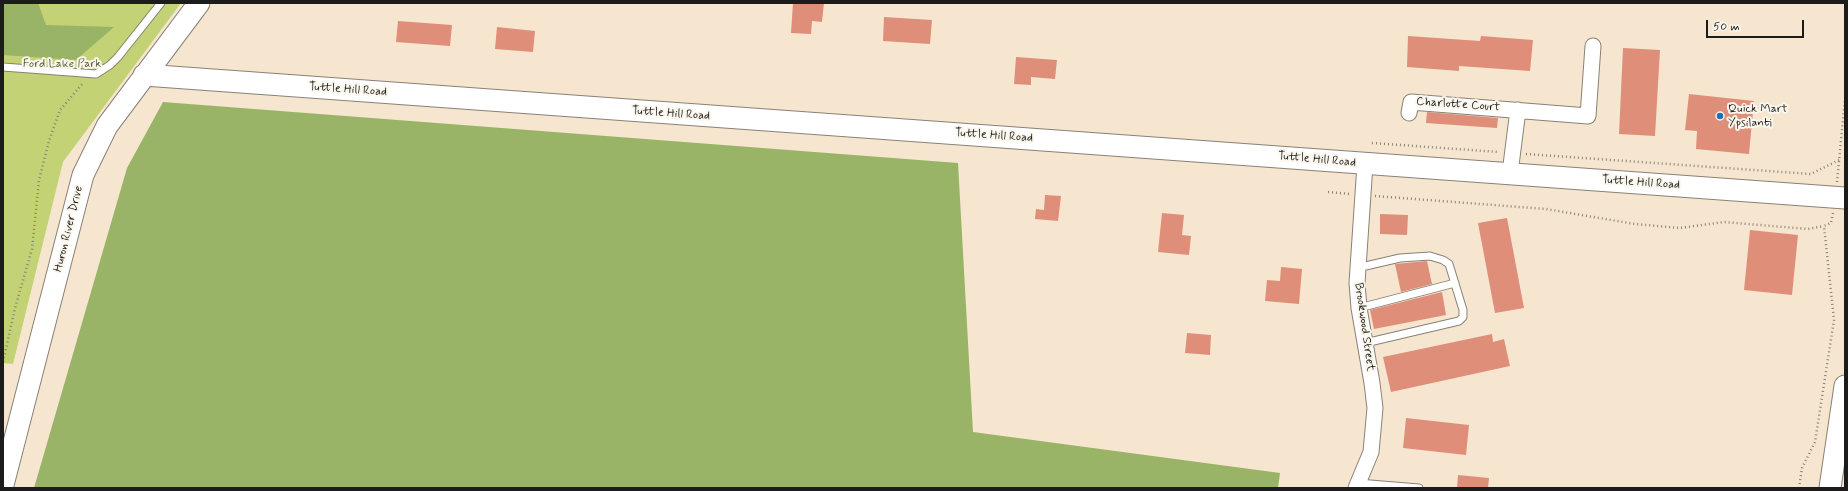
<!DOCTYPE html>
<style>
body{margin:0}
#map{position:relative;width:1848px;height:491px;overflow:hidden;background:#f6e6d0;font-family:Mynerve,sans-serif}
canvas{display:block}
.frame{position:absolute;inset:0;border:4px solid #1c1c1c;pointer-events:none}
.scale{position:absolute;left:1706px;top:20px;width:98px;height:18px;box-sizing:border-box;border:2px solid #1c1c1c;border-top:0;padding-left:5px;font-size:12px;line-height:14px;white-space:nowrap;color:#1c1c1c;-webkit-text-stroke:3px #fbf7ec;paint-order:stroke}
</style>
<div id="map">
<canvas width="1848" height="491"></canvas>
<div class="frame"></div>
<div class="scale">50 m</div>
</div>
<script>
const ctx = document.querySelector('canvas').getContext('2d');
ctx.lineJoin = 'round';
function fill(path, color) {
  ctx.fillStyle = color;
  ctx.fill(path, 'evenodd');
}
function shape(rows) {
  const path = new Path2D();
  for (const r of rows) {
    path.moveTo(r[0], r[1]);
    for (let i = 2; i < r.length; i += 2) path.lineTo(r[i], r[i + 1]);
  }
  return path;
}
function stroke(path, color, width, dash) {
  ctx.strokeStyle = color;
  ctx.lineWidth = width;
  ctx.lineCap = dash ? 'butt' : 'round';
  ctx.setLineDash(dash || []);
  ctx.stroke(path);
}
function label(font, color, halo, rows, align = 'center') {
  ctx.font = font + ' Mynerve,sans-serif';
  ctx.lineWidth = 4;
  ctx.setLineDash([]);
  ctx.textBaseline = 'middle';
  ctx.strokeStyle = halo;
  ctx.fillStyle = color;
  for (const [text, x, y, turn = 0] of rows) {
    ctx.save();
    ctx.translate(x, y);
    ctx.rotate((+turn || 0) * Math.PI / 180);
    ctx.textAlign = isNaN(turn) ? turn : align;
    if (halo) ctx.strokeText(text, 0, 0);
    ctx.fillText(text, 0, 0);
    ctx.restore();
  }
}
fill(shape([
 [3,3,181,3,63,162,13,364,3,363]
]), '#c2d274');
fill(shape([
 [3,3,38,3,46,25,114,27,76,60,3,55],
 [163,102,958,163,973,432,1280,473,1278,488,34,488,127,168]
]), '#99b466');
fill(shape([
 [793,3,824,3,822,22,812,21,811,34,791,33],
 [884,17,932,20,930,44,883,41],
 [398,21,452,25,450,46,396,42],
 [497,27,535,31,533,52,495,49],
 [1408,36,1480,41,1481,36,1533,40,1530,71,1459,66,1459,71,1407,67],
 [1623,48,1660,50,1655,136,1619,134],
 [1016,57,1057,60,1055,79,1031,77,1031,85,1014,84],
 [1689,94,1754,101,1749,154,1696,149,1697,131,1685,130],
 [1427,112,1498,118,1497,128,1426,123],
 [1045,195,1061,196,1058,221,1035,219,1036,209,1044,210],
 [1162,213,1184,215,1182,235,1191,236,1189,255,1158,252],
 [1380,214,1408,215,1407,235,1380,234],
 [1507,218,1524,308,1495,313,1478,223],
 [1750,230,1798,235,1792,295,1744,290],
 [1427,261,1432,284,1401,292,1395,264],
 [1281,267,1302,269,1299,304,1265,301,1267,280,1280,281],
 [1442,292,1446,315,1374,329,1370,310],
 [1187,333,1211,335,1210,355,1185,353],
 [1492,334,1493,342,1504,339,1510,366,1391,392,1383,357],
 [1406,418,1469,425,1466,455,1403,448],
 [1458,475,1489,478,1488,488,1457,488]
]), '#df8e79');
const lane = shape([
 [3,67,96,74,110,65,118,57,161,3],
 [1357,268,1400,258,1430,256,1443,260,1449,264,1463,310,1463,317,1459,321,1365,343],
 [1359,308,1455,283],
 [1358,483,1419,488]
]);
const street = shape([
 [1409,113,1411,102,1588,116,1593,46],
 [1510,173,1518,110],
 [1356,488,1371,452,1375,408,1372,383,1359,308,1357,283,1365,164]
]);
const secondary = shape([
 [144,75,1845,198],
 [3,485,83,175,107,126,199,3],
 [1830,488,1845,386]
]);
stroke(lane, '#898176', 9);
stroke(street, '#898176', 17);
stroke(secondary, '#898176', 23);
stroke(shape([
 [1372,143,1499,152],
 [1526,154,1811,174,1839,160],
 [1837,182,1845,99],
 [1328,192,1350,194],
 [1375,196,1546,209,1635,224,1680,228,1724,222,1808,229,1824,226],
 [3,362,15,308,32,249,39,180,49,141,60,110,83,83],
 [1799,488,1802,468,1815,442,1834,320,1824,226,1831,223,1833,213]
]), '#898176', 2.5, [1, 3]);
stroke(lane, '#fff', 7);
stroke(street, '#fff', 15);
stroke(secondary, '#fff', 21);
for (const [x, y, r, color] of [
 [1720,116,4,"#1f6fb2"]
]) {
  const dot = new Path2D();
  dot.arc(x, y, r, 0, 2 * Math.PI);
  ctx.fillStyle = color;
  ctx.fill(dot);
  stroke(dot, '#fbf7ec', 1.5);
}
label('12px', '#565c3b', '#fbf7ec', [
 ["Ford Lake Park",62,64]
]);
label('12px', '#1c1c1c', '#fbf7ec', [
 ["Tuttle Hill Road",348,90,4],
 ["Charlotte Court",1458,105,4],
 ["Tuttle Hill Road",671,114,4],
 ["Tuttle Hill Road",994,136,4],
 ["Tuttle Hill Road",1317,160,5],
 ["Tuttle Hill Road",1641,183,4],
 ["Huron River Drive",69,229,-76],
 ["Brookwood Street",1364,327,82]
]);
label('12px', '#1c1c1c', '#fbf7ec', [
 ["Quick Mart",1728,109],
 ["Ypsilanti",1728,123]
], 'left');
</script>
